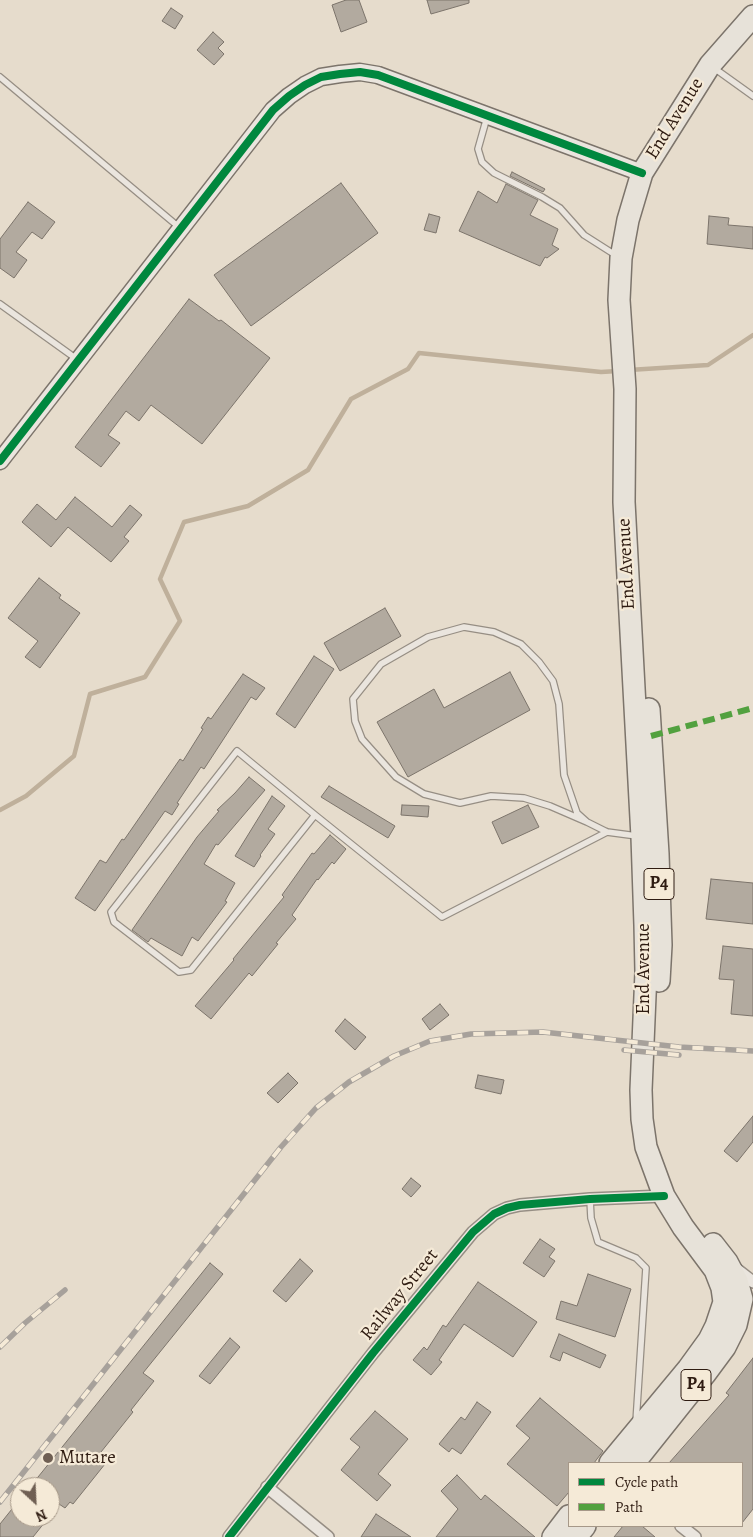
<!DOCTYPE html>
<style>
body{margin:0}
#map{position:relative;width:753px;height:1537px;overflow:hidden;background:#e6dccc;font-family:Alegreya,serif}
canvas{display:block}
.legend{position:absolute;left:568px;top:1462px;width:175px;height:65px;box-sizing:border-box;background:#f5ead7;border:1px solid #a69888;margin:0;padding:6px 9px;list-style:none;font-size:15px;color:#2f1c12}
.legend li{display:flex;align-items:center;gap:10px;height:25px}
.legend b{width:25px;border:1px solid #a69888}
.north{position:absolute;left:10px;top:1477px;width:50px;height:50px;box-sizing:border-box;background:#f5ead7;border:1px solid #a69888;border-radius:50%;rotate:155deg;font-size:14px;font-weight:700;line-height:20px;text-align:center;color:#2f1c12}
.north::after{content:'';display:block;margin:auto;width:18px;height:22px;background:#6f5f53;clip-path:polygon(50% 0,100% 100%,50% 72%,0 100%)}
</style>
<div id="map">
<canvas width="753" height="1537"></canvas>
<ul class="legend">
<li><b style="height:6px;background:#00873e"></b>Cycle path</li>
<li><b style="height:6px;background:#52a13f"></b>Path</li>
</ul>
<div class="north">N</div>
</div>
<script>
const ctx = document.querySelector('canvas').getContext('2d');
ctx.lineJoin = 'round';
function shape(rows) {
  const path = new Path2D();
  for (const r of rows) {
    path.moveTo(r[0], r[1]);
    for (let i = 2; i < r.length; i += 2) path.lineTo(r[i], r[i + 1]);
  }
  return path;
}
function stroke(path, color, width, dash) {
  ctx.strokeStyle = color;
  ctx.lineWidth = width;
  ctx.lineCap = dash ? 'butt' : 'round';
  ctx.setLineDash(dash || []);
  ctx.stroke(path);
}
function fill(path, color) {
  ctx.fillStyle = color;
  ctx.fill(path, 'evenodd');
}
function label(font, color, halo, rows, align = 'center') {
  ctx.font = font + ' Alegreya,serif';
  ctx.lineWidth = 4.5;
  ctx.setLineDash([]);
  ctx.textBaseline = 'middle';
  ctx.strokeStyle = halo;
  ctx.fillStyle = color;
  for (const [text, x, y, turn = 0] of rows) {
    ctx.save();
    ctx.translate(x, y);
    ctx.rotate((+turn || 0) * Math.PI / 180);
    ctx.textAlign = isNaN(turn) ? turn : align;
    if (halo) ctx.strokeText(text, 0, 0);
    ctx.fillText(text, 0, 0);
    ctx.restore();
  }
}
stroke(shape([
 [629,370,708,365,753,335],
 [0,810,26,796,74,756,90,694,145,677,180,621,160,579,184,522,248,506,308,470,351,399,408,369,419,353,601,372,618,371]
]), '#bfb09b', 4.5);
const building = shape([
 [346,0,359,0,367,22,341,32,332,5,346,0],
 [427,0,469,0,469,3,431,14,427,0],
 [171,8,183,16,175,29,162,21,171,8],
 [213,32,224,42,218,48,224,54,214,65,197,50,213,32],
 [512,172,545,189,543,192,510,176,512,172],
 [341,183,378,233,251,326,214,275,341,183],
 [506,184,538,200,530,215,558,229,552,245,559,249,547,258,545,257,540,266,459,231,478,191,497,203,506,184],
 [28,202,55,222,42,239,32,232,16,252,27,260,14,278,0,268,0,239,28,202],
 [429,214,440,217,436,233,424,230,429,214],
 [709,216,729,218,728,225,753,227,753,249,707,244,709,216],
 [189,299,219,321,221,320,270,358,202,444,151,405,139,421,126,411,108,435,120,443,101,467,75,447,189,299],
 [75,497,112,527,130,505,142,515,124,537,129,541,111,562,68,527,51,547,22,522,37,504,56,520,75,497],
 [39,578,61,595,59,598,80,613,40,668,25,657,38,641,8,618,39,578],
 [385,608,401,636,340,671,324,643,385,608],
 [314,656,334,669,295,728,276,714,314,656],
 [510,672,530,710,408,777,377,722,434,689,444,708,510,672],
 [243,674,265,688,256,700,251,697,204,769,201,767,177,803,179,804,172,815,165,811,95,911,75,898,100,860,106,863,122,839,124,840,180,759,183,761,203,729,201,728,208,717,211,719,243,674],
 [249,777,265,790,218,845,216,844,204,864,235,883,225,901,227,902,198,941,192,937,182,956,151,938,148,942,132,930,197,837,219,811,217,810,235,793,249,777],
 [329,786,395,826,388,838,321,797,329,786],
 [272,796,285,806,268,829,275,834,260,855,261,856,254,867,235,856,272,796],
 [402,805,429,806,428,817,401,815,402,805],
 [528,805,539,827,502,844,492,822,528,805],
 [330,835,346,849,334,864,332,862,318,880,317,879,292,915,296,919,276,943,278,944,252,976,249,973,211,1019,195,1006,234,960,233,959,284,897,282,895,312,853,314,854,330,835],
 [711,879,753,883,753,924,706,919,711,879],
 [723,946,753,949,753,1016,731,1014,734,980,719,979,723,946],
 [440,1004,449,1015,430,1030,422,1019,440,1004],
 [345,1019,366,1037,355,1050,335,1031,345,1019],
 [288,1073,298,1083,278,1103,267,1093,288,1073],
 [478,1075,504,1080,501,1094,475,1088,478,1075],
 [753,1116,753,1142,737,1162,724,1151,753,1116],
 [411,1178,421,1186,411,1197,402,1189,411,1178],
 [540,1239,555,1249,549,1257,555,1261,544,1277,523,1263,540,1239],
 [300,1259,313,1271,286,1302,273,1291,300,1259],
 [210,1263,223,1274,143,1373,154,1381,131,1410,133,1412,101,1452,109,1459,73,1504,70,1502,65,1508,59,1504,50,1515,50,1487,30,1487,210,1263],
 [588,1274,631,1289,615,1337,556,1319,561,1301,577,1306,588,1274],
 [478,1282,537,1322,513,1357,464,1324,439,1360,442,1362,431,1375,413,1360,424,1347,427,1350,443,1325,446,1327,478,1282],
 [559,1334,606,1355,600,1368,563,1352,560,1361,550,1357,559,1334],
 [230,1338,240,1347,210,1384,199,1376,230,1338],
 [753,1358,753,1509,742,1523,742,1463,669,1463,729,1395,726,1393,753,1358],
 [540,1398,603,1451,594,1463,569,1463,569,1492,557,1506,507,1464,530,1438,516,1426,540,1398],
 [477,1402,491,1412,461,1454,452,1448,449,1452,439,1444,461,1417,465,1420,477,1402],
 [375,1411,408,1439,378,1474,391,1485,377,1501,341,1470,360,1447,350,1439,375,1411],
 [457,1475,481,1500,485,1495,535,1537,436,1537,458,1509,441,1491,457,1475],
 [20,1499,20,1517,49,1517,33,1537,0,1537,0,1524,20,1499],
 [376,1514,411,1537,361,1537,376,1514],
 [623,1526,642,1526,655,1537,614,1537,623,1526]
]);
fill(building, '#b2aa9f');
stroke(building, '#7c746b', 1);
const lane = shape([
 [714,68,753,96],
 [0,77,180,228],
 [487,117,478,149,482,162,494,173,542,197,560,208,584,235,617,256],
 [0,304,78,360],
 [315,815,191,970,179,972,114,922,111,912,237,751,315,815,442,917,607,832],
 [587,822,550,806,524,798,491,796,460,803,424,794,396,777,362,739,355,721,353,699,381,664,428,637,464,627,494,632,521,644,539,662,553,681,559,704,564,775,577,813,587,822,607,832,637,836],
 [590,1199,591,1218,598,1242,636,1258,646,1268,636,1422]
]);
const street = shape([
 [735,1268,753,1282],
 [267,1487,328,1537],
 [681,1526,695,1537],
 [229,1537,373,1353,473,1232,494,1214,507,1208,520,1205,590,1199,664,1196]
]);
const secondary = shape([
 [0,461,273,110,289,96,305,85,321,77,340,74,360,72,378,75,642,173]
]);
const highway = shape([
 [649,709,658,854,661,945,659,981],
 [610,1463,688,1369,709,1340,716,1326,724,1302,722,1288,715,1270,683,1227,664,1196,646,1147,642,1119,641,1090,646,972,645,925,642,837,624,502,625,389,619,300,621,258,628,220,642,173,710,65,753,16],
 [634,1463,705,1374,725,1347,736,1325,742,1299,737,1281,727,1262,713,1244],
 [553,1537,569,1516],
 [576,1537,585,1526]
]);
stroke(lane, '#968e84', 8);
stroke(street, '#968e84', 14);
stroke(secondary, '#7c746b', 19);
stroke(highway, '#7c746b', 24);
stroke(lane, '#eae5de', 5.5);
stroke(street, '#eae5de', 11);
stroke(secondary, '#eae5de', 16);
stroke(highway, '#e7e2d9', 21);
const rail = shape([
 [624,1050,679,1055],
 [0,1347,25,1323,65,1290],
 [0,1502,281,1147,316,1108,349,1082,394,1056,430,1041,471,1034,543,1032,679,1047,753,1051]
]);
stroke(rail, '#a7a19b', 5.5);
stroke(rail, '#f5ead7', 4, [11]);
stroke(shape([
 [651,736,753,708]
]), '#52a13f', 6, [12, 6]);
stroke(shape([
 [0,461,273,110,289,96,305,85,321,77,340,74,360,72,378,75,642,173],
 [229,1537,373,1353,473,1232,494,1214,507,1208,520,1205,590,1199,664,1196]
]), '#00873e', 8);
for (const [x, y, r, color] of [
 [48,1458,6,"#6f5f53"]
]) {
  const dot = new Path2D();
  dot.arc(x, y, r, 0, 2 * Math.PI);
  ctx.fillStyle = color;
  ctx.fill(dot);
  stroke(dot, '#f5ead7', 2);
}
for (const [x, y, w] of [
 [659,884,30],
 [696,1385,30]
]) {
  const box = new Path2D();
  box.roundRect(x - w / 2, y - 15.5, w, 31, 4);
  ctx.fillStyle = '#f5ead7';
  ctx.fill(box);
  stroke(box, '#2f1c12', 1);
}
label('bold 18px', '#2f1c12', null, [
 ["P4",659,884],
 ["P4",696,1385]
]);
label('19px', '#2f1c12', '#f5ead7', [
 ["End Avenue",675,119,-58],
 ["End Avenue",627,564,-93],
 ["End Avenue",644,969,-90],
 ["Railway Street",400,1295,-51]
]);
label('19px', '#2f1c12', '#f5ead7', [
 ["Mutare",59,1458]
], 'left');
</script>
